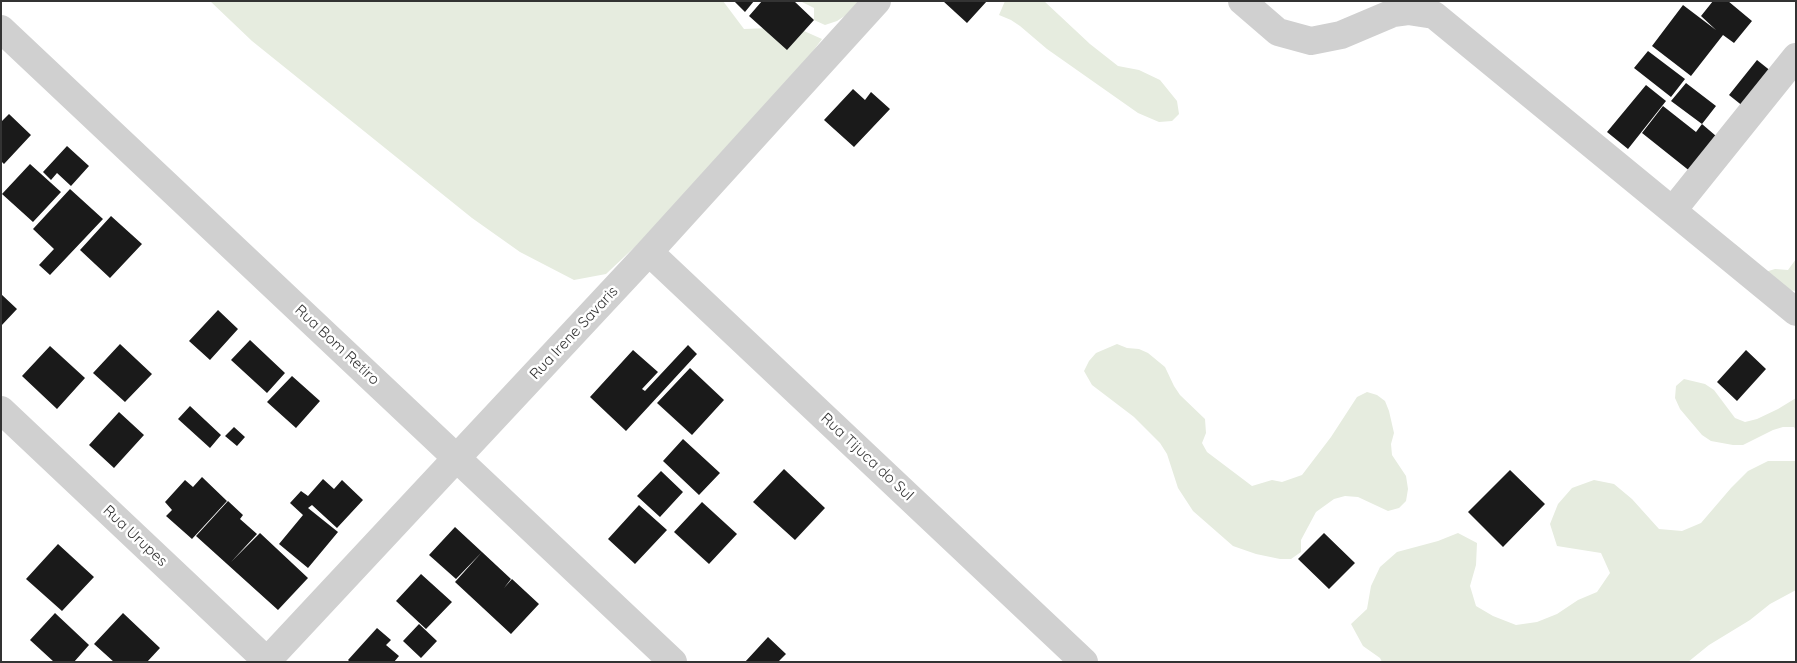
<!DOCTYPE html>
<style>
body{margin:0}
#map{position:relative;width:1797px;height:663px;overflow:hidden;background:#fff;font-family:Quicksand,sans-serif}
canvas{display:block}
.frame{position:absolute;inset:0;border:2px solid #333;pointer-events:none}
</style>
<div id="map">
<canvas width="1797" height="663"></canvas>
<div class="frame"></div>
</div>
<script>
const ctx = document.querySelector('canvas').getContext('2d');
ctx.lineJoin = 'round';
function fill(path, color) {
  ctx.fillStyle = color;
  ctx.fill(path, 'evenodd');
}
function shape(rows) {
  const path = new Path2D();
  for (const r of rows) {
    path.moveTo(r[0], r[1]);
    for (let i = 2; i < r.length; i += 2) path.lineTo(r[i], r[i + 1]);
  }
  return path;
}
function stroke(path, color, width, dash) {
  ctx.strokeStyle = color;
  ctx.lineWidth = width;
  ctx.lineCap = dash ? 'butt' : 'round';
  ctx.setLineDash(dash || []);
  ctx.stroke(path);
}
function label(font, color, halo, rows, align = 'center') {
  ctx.font = font + ' Quicksand,sans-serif';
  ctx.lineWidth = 5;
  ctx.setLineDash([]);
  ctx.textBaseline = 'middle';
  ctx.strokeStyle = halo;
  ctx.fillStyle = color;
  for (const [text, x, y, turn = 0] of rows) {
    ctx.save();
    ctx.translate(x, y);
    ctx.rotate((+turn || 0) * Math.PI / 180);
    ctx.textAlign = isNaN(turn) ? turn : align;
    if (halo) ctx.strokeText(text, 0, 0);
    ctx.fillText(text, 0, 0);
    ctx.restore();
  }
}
fill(shape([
 [210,1,723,1,744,29,795,27,822,39,796,74,691,194,606,274,574,280,520,252,472,218,252,41],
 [800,1,868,1,837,21,825,25,814,20,814,8],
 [1005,1,1044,1,1090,44,1118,66,1139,70,1160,80,1177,101,1179,114,1172,121,1159,122,1138,113,1047,49,1020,26,1011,20,999,15],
 [1717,236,1729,240,1740,248,1751,264,1762,273,1775,269,1788,270,1796,259,1796,291,1788,290,1796,297,1796,313,1718,248,1713,242],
 [1117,344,1127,348,1139,349,1148,353,1165,367,1174,386,1180,395,1205,419,1206,433,1202,443,1207,452,1252,486,1272,480,1282,482,1302,475,1331,437,1357,397,1367,392,1377,395,1385,401,1389,411,1394,433,1391,444,1392,455,1406,476,1408,489,1406,501,1399,508,1388,511,1358,497,1345,496,1334,499,1316,512,1301,540,1301,552,1291,559,1280,559,1256,554,1233,546,1193,511,1178,488,1167,454,1160,443,1134,417,1092,385,1084,371,1089,361,1096,353],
 [1684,379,1705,384,1714,390,1735,418,1745,422,1757,419,1778,409,1796,398,1796,431,1794,427,1783,427,1773,430,1743,445,1733,445,1711,441,1702,435,1680,409,1675,398,1676,386],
 [1768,461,1796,461,1796,590,1770,604,1750,620,1709,645,1688,662,1382,662,1380,658,1363,646,1351,624,1367,609,1371,586,1380,567,1397,552,1438,541,1458,533,1477,543,1476,565,1470,586,1476,606,1493,616,1516,625,1537,622,1557,614,1578,600,1597,592,1610,573,1601,553,1557,546,1550,524,1558,504,1572,488,1594,480,1614,484,1632,499,1659,529,1682,531,1701,523,1731,488,1748,471]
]), '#e6ecdf');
fill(shape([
 [734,1,754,1,745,12],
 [762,1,794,1,814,20,787,50,749,16],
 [943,1,987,1,967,23],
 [1713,1,1728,1,1752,21,1734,43,1723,35,1691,76,1652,46,1683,5,1716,30,1701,16],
 [1648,51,1685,79,1671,97,1634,68],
 [1757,60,1777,76,1749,111,1729,95],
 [1686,83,1716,106,1702,124,1671,101],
 [1646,85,1666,101,1628,149,1607,132],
 [853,89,865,100,871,92,890,109,854,147,824,120],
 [1663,106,1696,132,1702,124,1723,142,1696,176,1642,133],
 [9,114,31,135,4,164,1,161,1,122],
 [67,146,89,166,71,186,57,173,51,180,43,172],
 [30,164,61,192,33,222,2,194],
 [70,189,103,219,50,275,39,265,54,249,33,229],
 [111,216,142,244,110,278,80,250],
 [1,294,17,309,1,326],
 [218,310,238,329,210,360,189,341],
 [250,340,285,373,267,393,231,360],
 [120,344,152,374,125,402,93,373],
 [688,345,697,354,626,431,590,397,633,350,658,372,642,389,645,391],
 [50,346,85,378,57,409,22,376],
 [1746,350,1766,369,1737,401,1717,382],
 [690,368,724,400,692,435,657,403],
 [292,376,320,401,296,428,267,402],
 [190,406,221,435,210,448,178,419],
 [119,412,144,435,114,468,89,445],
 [234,427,245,437,237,446,225,436],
 [683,439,720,473,699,495,663,461],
 [784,469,825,508,795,540,753,502],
 [1510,470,1545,504,1503,547,1468,512],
 [661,471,683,492,660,517,637,496],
 [202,477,227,501,192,539,166,516,172,510,165,502,185,480,193,487],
 [323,479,334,489,342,480,363,500,337,528,312,505,308,508,338,532,308,568,279,544,303,515,290,503,301,491,308,496],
 [228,501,243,515,240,519,257,534,231,562,260,533,308,578,278,610,196,536],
 [702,502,737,534,709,564,674,532],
 [639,505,667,530,635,564,608,539],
 [455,527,482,552,456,579,429,555],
 [1324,533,1355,563,1329,589,1298,559],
 [58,544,94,577,62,611,26,579],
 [482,552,511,579,504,588,512,579,539,604,511,634,455,582],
 [421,574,452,602,426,629,396,601],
 [55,613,89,645,74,662,54,662,30,640],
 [123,613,160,648,147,662,114,662,94,644],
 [419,624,437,641,421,658,403,641],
 [377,628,391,640,386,645,399,656,394,662,350,662,348,660],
 [768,637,786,654,778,662,745,662]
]), '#1a1a1a');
stroke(shape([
 [1242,1,1278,32,1311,41,1341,35,1393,13,1408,11,1434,15,1796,312],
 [1,29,673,662],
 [1673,210,1796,57],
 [649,252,1084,662],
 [1,410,268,662],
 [266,662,649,252,877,1]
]), '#d0d0d0', 28);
label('15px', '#333', '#fff', [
 ["Rua Irene Savaris",574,333,-47],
 ["Rua Bom Retiro",337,345,43],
 ["Rua Tijuca do Sul",867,457,43],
 ["Rua Urupes",135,536,43]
]);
</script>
